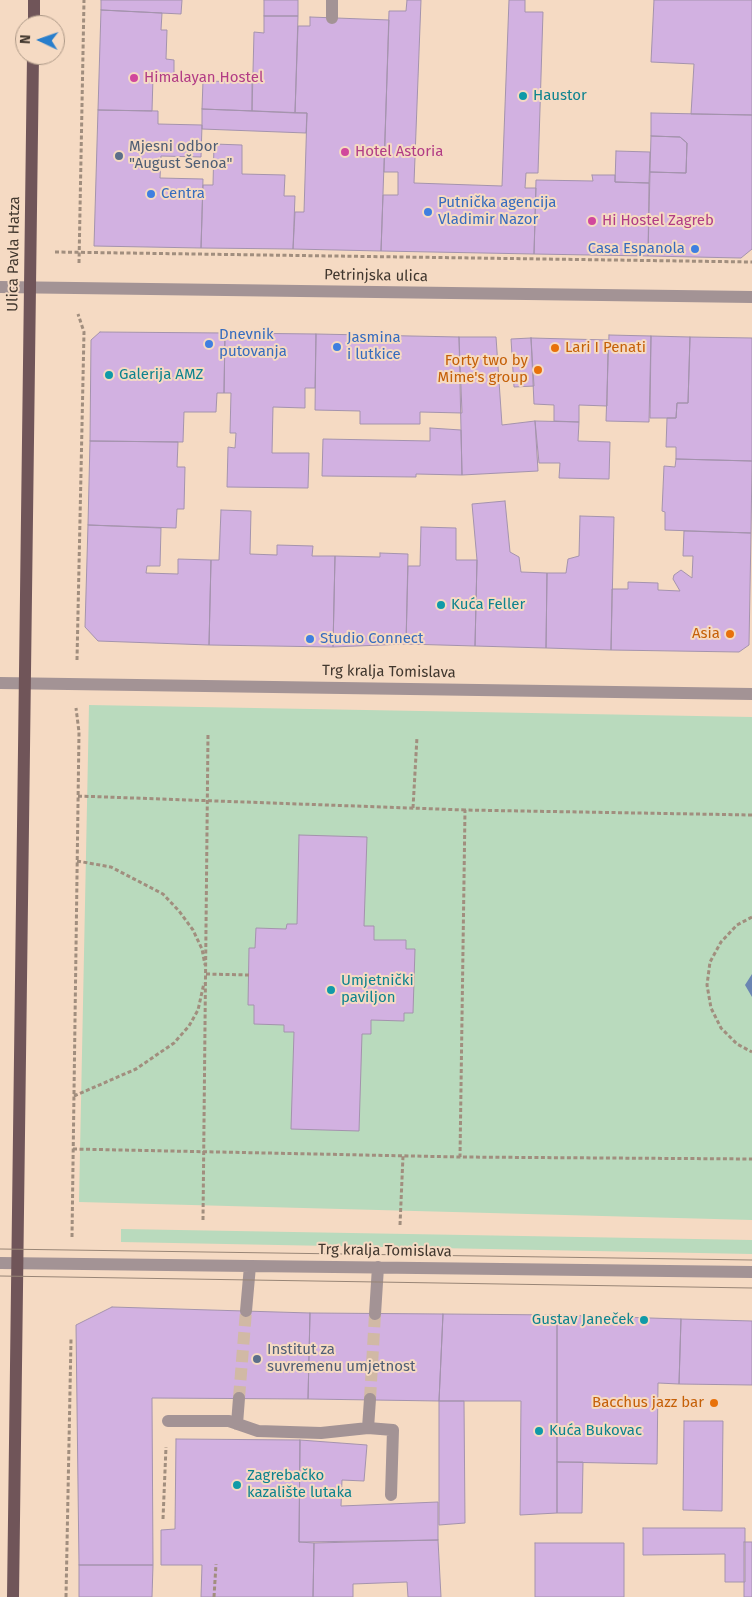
<!DOCTYPE html>
<meta charset="utf-8">
<style>
body{margin:0}
#map{position:relative;width:752px;height:1597px;overflow:hidden;background:#f5dac3;font-family:"Fira Sans",sans-serif}
canvas{display:block}
.north{position:absolute;left:15px;top:15px;width:50px;height:50px;box-sizing:border-box;background:#f5dac3;border:1px solid #ad9987;border-radius:50%;rotate:273deg;font-size:14px;font-weight:700;line-height:20px;text-align:center;color:#41372e}
.north::after{content:'';display:block;margin:auto;width:18px;height:22px;background:#287ecc;clip-path:polygon(50% 0,100% 100%,50% 72%,0 100%)}
</style>
<div id="map">
<canvas width="752" height="1597"></canvas>
<div class="north">N</div>
</div>
<script>
const ctx = document.querySelector('canvas').getContext('2d');
ctx.lineJoin = 'round';
function fill(path, color) {
  ctx.fillStyle = color;
  ctx.fill(path, 'evenodd');
}
function shape(rows) {
  const path = new Path2D();
  for (const r of rows) {
    path.moveTo(r[0], r[1]);
    for (let i = 2; i < r.length; i += 2) path.lineTo(r[i], r[i + 1]);
  }
  return path;
}
function stroke(path, color, width, dash) {
  ctx.strokeStyle = color;
  ctx.lineWidth = width;
  ctx.lineCap = dash ? 'butt' : 'round';
  ctx.setLineDash(dash || []);
  ctx.stroke(path);
}
function label(font, color, halo, rows, align = 'center') {
  ctx.font = font + ' "Fira Sans",sans-serif';
  ctx.lineWidth = 4;
  ctx.setLineDash([]);
  ctx.textBaseline = 'middle';
  ctx.strokeStyle = halo;
  ctx.fillStyle = color;
  for (const [text, x, y, turn = 0] of rows) {
    ctx.save();
    ctx.translate(x, y);
    ctx.rotate((+turn || 0) * Math.PI / 180);
    ctx.textAlign = isNaN(turn) ? turn : align;
    if (halo) ctx.strokeText(text, 0, 0);
    ctx.fillText(text, 0, 0);
    ctx.restore();
  }
}
fill(shape([
 [89,705,752,717,752,1220,79,1202],
 [121,1229,752,1240,752,1254,121,1242]
]), '#b9dabd');
fill(shape([
 [752,974,752,997,745,985]
]), '#6a85b2');
const building = shape([
 [101,0,182,0,181,14,101,10,101,0],
 [264,0,298,0,298,16,264,16,264,0],
 [407,0,421,0,414,183,502,186,509,0,525,0,525,12,543,12,538,173,526,173,525,188,536,188,534,254,381,251,383,195,398,195,398,172,384,172,389,11,406,11,407,0],
 [654,0,752,0,752,115,691,114,694,64,651,62,654,0],
 [101,10,162,13,161,30,167,30,166,59,174,60,174,78,153,77,152,111,98,110,101,10],
 [264,16,298,16,295,113,252,111,254,32,264,33,264,16],
 [310,17,389,20,381,251,293,249,295,212,304,212,307,113,295,113,298,26,310,26,310,17],
 [203,81,252,82,252,111,202,109,203,81],
 [202,109,307,113,306,133,202,129,202,109],
 [98,110,158,111,158,124,202,125,201,157,161,156,160,178,203,179,201,248,94,246,98,110],
 [651,113,752,115,752,249,741,258,648,256,650,172,686,173,687,143,680,137,651,136,651,113],
 [651,136,680,137,687,143,686,173,650,172,651,136],
 [214,144,242,145,242,174,285,175,284,196,295,196,293,249,201,248,203,185,213,185,214,144],
 [616,151,650,152,649,183,615,182,616,151],
 [592,175,615,175,615,182,649,183,648,256,534,254,536,180,593,181,592,175],
 [100,332,225,333,224,393,217,393,216,412,184,412,183,442,90,441,91,340,100,332],
 [225,333,316,334,315,388,305,388,305,408,273,407,272,453,309,453,308,488,227,487,228,447,235,448,236,433,230,433,231,393,224,393,225,333],
 [316,334,459,337,462,413,420,412,420,424,360,424,360,411,315,410,316,334],
 [609,335,651,336,649,422,606,421,609,335],
 [651,336,690,337,688,403,677,403,676,418,650,418,651,336],
 [459,337,496,337,502,425,535,421,538,471,462,475,459,337],
 [690,337,752,338,752,461,676,459,676,447,666,447,667,418,676,418,677,403,688,403,690,337],
 [531,338,608,340,607,406,579,405,579,422,554,421,554,405,534,404,531,338],
 [531,338,534,386,514,387,511,339,531,338],
 [535,421,579,422,578,441,610,442,609,479,559,478,560,463,539,463,535,421],
 [430,428,461,430,462,475,416,474,416,477,322,476,323,439,430,441,430,428],
 [90,441,178,442,177,467,185,467,184,509,177,509,176,528,88,525,90,441],
 [676,459,752,461,751,533,665,530,665,512,662,511,664,466,675,467,676,459],
 [505,501,510,552,519,557,521,572,547,573,546,648,475,646,477,560,472,504,505,501],
 [221,510,251,511,250,554,277,555,277,545,313,546,312,556,335,556,333,647,209,645,211,560,219,560,221,510],
 [580,516,614,517,611,650,546,648,547,573,566,573,568,559,579,556,580,516],
 [88,525,161,528,160,566,147,566,146,573,178,574,178,559,211,560,209,645,98,641,85,627,88,525],
 [421,527,456,528,456,560,477,560,475,646,406,644,408,566,420,566,421,527],
 [684,531,751,533,749,645,739,652,611,650,612,589,628,589,628,582,658,583,658,590,680,591,673,579,674,575,681,570,692,578,693,556,683,556,684,531],
 [380,553,408,554,406,644,333,647,335,556,380,557,380,553],
 [299,835,367,837,364,926,374,926,374,940,406,940,406,949,415,949,413,1013,404,1013,404,1021,371,1020,371,1034,362,1034,359,1131,291,1129,294,1032,284,1032,284,1025,254,1024,254,1005,248,1005,249,948,255,948,256,928,286,929,287,924,297,924,299,835],
 [112,1307,310,1313,308,1399,152,1398,153,1565,79,1565,76,1325,112,1307],
 [310,1313,443,1314,439,1401,308,1399,310,1313],
 [443,1314,557,1315,557,1513,520,1515,521,1401,439,1401,443,1314],
 [557,1315,681,1319,679,1384,658,1383,657,1464,557,1462,557,1315],
 [681,1319,752,1321,752,1385,679,1384,681,1319],
 [439,1401,464,1401,465,1523,439,1525,439,1401],
 [684,1421,723,1421,722,1511,683,1510,684,1421],
 [176,1439,300,1440,299,1542,314,1543,313,1597,201,1597,202,1565,161,1565,161,1530,175,1529,176,1439],
 [300,1440,367,1445,364,1481,342,1480,341,1506,438,1502,438,1540,299,1542,300,1440],
 [557,1462,583,1462,582,1513,557,1513,557,1462],
 [643,1528,745,1528,745,1582,725,1582,725,1554,643,1555,643,1528],
 [438,1540,441,1597,408,1597,407,1582,353,1584,353,1597,313,1597,314,1543,438,1540],
 [744,1542,752,1542,752,1597,744,1597,744,1542],
 [535,1543,624,1543,624,1597,535,1597,535,1543],
 [79,1565,153,1565,152,1597,79,1597,79,1565]
]);
fill(building, '#d2b1e1');
stroke(building, '#a493ad', 1);
stroke(shape([
 [239,1398,246,1311],
 [370,1399,375,1314]
]), '#d1b9a5', 12, [12, 6]);
stroke(shape([
 [55,252,752,262],
 [79,263,84,0],
 [77,660,84,332,78,314],
 [78,796,465,810],
 [413,808,417,737],
 [752,815,465,810,460,1157,752,1159],
 [77,861,111,867,163,894,179,911,193,930,202,949,205,965],
 [752,917,737,925,721,942,710,962,707,985,711,1008,721,1028,737,1044,752,1052],
 [206,974,249,975],
 [74,1096,136,1069,174,1043,189,1026,198,1010,204,983],
 [73,1149,460,1157],
 [203,1220,208,734],
 [400,1225,403,1156],
 [72,1237,79,732,76,708],
 [163,1519,166,1447],
 [66,1597,71,1339],
 [214,1597,216,1564]
]), '#a18e7e', 3, [4, 2.5]);
stroke(shape([
 [332,18,332,0],
 [0,287,752,297],
 [0,683,752,694],
 [0,1263,752,1272],
 [246,1311,250,1266],
 [375,1314,378,1267],
 [370,1399,368,1428,393,1430,391,1495],
 [168,1421,229,1421,258,1431,321,1433,368,1428],
 [237,1424,239,1398]
]), '#a39395', 12);
stroke(shape([
 [34,25,34,0],
 [13,1597,33,55]
]), '#705559', 12);
stroke(shape([
 [0,1249,752,1260],
 [0,1276,752,1288]
]), '#988576', 1);
for (const [x, y, r, color] of [
 [134,78,5,"#d1479c"],
 [523,96,5,"#0f9aa8"],
 [345,152,5,"#d1479c"],
 [119,156,5,"#5c6f8a"],
 [151,194,5,"#3f7fe0"],
 [428,212,5,"#3f7fe0"],
 [592,221,5,"#d1479c"],
 [695,249,5,"#3f7fe0"],
 [209,344,5,"#3f7fe0"],
 [337,347,5,"#3f7fe0"],
 [555,348,5,"#e8710a"],
 [538,370,5,"#e8710a"],
 [109,375,5,"#0f9aa8"],
 [441,605,5,"#0f9aa8"],
 [730,634,5,"#e8710a"],
 [310,639,5,"#3f7fe0"],
 [331,990,5,"#0f9aa8"],
 [644,1320,5,"#0f9aa8"],
 [257,1359,5,"#5c6f8a"],
 [714,1403,5,"#e8710a"],
 [539,1431,5,"#0f9aa8"],
 [237,1485,5,"#0f9aa8"]
]) {
  const dot = new Path2D();
  dot.arc(x, y, r, 0, 2 * Math.PI);
  ctx.fillStyle = color;
  ctx.fill(dot);
  stroke(dot, '#f5dac3', 2);
}
label('15px', '#b23c85', '#f5dac3', [
 ["Himalayan Hostel",144,78],
 ["Hotel Astoria",355,152],
 ["Hi Hostel Zagreb",602,221]
], 'left');
label('15px', '#0d838f', '#f5dac3', [
 ["Haustor",533,96],
 ["Galerija AMZ",119,375],
 ["Kuća Feller",451,605],
 ["Umjetnički",341,981],
 ["paviljon",341,998],
 ["Gustav Janeček",634,1320,"right"],
 ["Kuća Bukovac",549,1431],
 ["Zagrebačko",247,1476],
 ["kazalište lutaka",247,1493]
], 'left');
label('15px', '#4e5e75', '#f5dac3', [
 ["Mjesni odbor",129,147],
 ["\"August Šenoa\"",129,164],
 ["Institut za",267,1350],
 ["suvremenu umjetnost",267,1367]
], 'left');
label('15px', '#366cbe', '#f5dac3', [
 ["Centra",161,194],
 ["Putnička agencija",438,203],
 ["Vladimir Nazor",438,220],
 ["Casa Espanola",685,249,"right"],
 ["Dnevnik",219,335],
 ["putovanja",219,352],
 ["Jasmina",347,338],
 ["i lutkice",347,355],
 ["Studio Connect",320,639]
], 'left');
label('15px', '#41372e', '#f5dac3', [
 ["Ulica Pavla Hatza",14,254,-89],
 ["Petrinjska ulica",376,276,1],
 ["Trg kralja Tomislava",389,672,1],
 ["Trg kralja Tomislava",385,1251,1]
]);
label('15px', '#c56008', '#f5dac3', [
 ["Lari I Penati",565,348,"left"],
 ["Forty two by",528,361],
 ["Mime's group",528,378],
 ["Asia",720,634],
 ["Bacchus jazz bar",704,1403]
], 'right');
</script>
